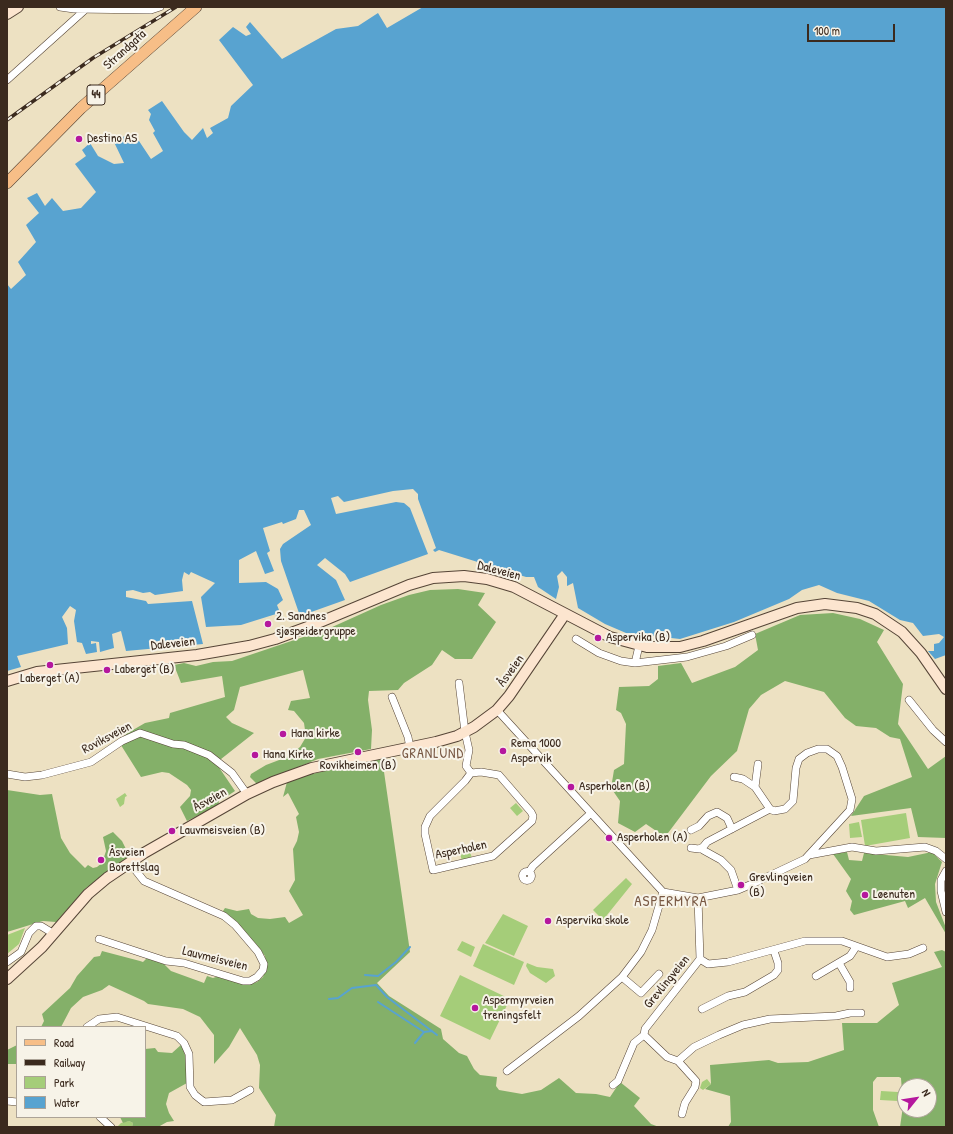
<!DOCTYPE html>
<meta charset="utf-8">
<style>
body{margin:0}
#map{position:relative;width:953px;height:1134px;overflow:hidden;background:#ede1c2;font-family:"Patrick Hand",sans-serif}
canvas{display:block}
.frame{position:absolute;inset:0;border:8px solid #3b2a1e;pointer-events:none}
.legend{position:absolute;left:16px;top:1026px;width:130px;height:92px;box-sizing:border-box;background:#f7f3e8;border:1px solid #aca397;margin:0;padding:5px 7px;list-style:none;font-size:12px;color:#3b2a1e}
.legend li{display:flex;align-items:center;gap:8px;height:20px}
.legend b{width:20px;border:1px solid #aca397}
.north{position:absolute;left:897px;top:1078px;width:40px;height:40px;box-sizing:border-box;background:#f7f3e8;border:1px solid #aca397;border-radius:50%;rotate:60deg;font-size:11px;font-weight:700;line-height:16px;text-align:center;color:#3b2a1e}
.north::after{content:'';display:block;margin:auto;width:14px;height:18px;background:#b5179e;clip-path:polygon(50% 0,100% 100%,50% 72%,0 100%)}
.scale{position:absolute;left:807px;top:24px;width:88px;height:18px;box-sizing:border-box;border:2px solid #3b2a1e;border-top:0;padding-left:5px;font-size:12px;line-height:14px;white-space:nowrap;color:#3b2a1e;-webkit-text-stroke:3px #f7f3e8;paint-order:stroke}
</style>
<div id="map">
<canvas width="953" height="1134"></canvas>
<div class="frame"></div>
<ul class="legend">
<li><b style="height:5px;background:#f7be87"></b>Road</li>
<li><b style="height:5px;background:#3b2a1e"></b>Railway</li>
<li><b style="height:11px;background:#a5cd79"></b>Park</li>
<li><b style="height:11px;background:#58a3d0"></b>Water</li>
</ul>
<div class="north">N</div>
<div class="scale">100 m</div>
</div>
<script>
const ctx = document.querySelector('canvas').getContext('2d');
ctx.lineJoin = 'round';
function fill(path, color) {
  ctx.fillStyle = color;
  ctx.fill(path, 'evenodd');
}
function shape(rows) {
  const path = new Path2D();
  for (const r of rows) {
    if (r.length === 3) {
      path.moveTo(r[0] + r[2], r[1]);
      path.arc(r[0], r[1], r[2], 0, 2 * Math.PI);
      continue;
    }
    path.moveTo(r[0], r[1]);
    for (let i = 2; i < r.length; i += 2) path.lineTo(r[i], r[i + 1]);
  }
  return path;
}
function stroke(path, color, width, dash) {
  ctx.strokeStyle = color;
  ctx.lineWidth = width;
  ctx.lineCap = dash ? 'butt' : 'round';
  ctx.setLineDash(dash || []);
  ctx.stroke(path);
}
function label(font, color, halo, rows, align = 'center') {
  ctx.font = font + ' "Patrick Hand",sans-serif';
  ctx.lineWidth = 4;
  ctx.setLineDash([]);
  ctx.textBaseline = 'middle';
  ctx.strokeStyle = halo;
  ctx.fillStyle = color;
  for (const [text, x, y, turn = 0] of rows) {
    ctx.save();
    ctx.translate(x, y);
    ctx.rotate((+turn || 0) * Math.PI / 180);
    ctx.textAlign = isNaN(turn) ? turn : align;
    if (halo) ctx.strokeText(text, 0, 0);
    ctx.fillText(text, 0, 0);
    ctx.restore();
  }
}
fill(shape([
 [125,793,127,796,125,797,124,804,120,807,116,799],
 [516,803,523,811,517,816,510,808],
 [906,813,910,838,865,846,861,820],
 [859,822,862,837,850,838,849,824],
 [459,850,464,852,470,852,472,858,462,861],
 [626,878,632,884,603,920,593,910],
 [503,914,528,926,514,956,485,943],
 [25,928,19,944,7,954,7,935],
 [462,941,475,947,471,957,457,950],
 [483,944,524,962,514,985,473,966],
 [527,963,537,967,553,969,555,976,546,983,530,973,526,966],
 [460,975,510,999,490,1040,440,1016],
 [707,1079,711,1084,703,1090,700,1088,702,1082],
 [881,1091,898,1092,898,1101,880,1100],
 [129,1121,133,1123,132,1127,117,1127,121,1123]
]), '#a5cd79');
fill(shape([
 [458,589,485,593,478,605,496,622,472,659,455,659,442,650,432,665,404,683,398,690,369,691,368,700,372,730,371,749,318,759,257,784,250,777,251,774,266,765,287,757,300,747,306,737,304,723,294,711,288,710,291,701,310,698,303,670,240,687,234,710,226,717,232,723,254,733,216,763,235,791,223,799,221,796,218,797,219,805,187,821,180,807,190,796,191,790,187,785,169,773,162,772,141,777,119,742,126,734,145,723,169,718,170,713,225,697,222,676,181,683,174,665,184,663,196,666,213,662,232,661,330,628,381,605,409,595,430,590],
 [833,613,860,619,884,630,877,642,903,684,898,724,928,769,946,756,946,838,918,837,911,808,851,816,864,796,912,777,900,739,890,737,876,728,856,726,845,718,824,692,785,681,761,695,749,709,737,751,711,776,665,837,646,824,635,832,618,823,620,801,611,788,614,770,624,764,626,724,621,713,616,710,619,687,649,686,658,679,658,666,681,663,692,683,735,667,758,650,755,634,800,615],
 [382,758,410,952,377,983,389,996,441,1029,443,1039,459,1053,467,1056,474,1069,480,1075,497,1077,496,1086,499,1090,522,1094,541,1090,559,1078,576,1093,596,1094,610,1097,620,1082,640,1098,634,1106,651,1124,659,1127,274,1127,276,1115,259,1088,260,1065,257,1055,240,1028,229,1047,214,1064,214,1035,200,1017,183,1009,148,1004,144,1001,109,985,102,990,83,997,71,1008,61,1027,41,1027,44,1021,42,1014,70,988,77,976,94,957,100,956,102,951,140,961,143,962,147,958,164,964,171,971,204,983,207,976,213,978,219,976,249,985,257,982,263,977,266,968,265,956,255,943,223,911,225,908,237,911,249,909,251,914,258,918,270,919,285,917,289,923,303,915,289,891,295,880,293,849,297,841,299,832,296,817,299,814,288,793,283,797,287,782,303,776],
 [7,790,40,795,52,794,61,838,70,853,85,868,88,865,93,868,97,867,102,863,106,851,103,837,113,832,122,841,128,853,135,850,136,852,86,888,56,922,43,921,7,932],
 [847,852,849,860,862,861,864,853,908,857,932,852,942,862,935,884,936,902,946,928,946,934,925,898,908,908,905,901,854,915,850,910,852,901,846,891,851,879,833,854],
 [942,950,946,952,946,1127,900,1127,903,1106,901,1078,899,1077,877,1077,873,1082,873,1110,879,1127,728,1127,731,1122,730,1096,705,1089,711,1084,710,1065,769,1060,778,1063,808,1062,844,1050,842,1023,877,1023,899,1005,892,983,942,967,934,952],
 [905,1086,929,1086,929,1110,905,1110],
 [182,1044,186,1059,187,1083,169,1093,166,1104,169,1113,174,1121,167,1122,158,1127,132,1127,133,1123,129,1121,123,1123,120,1117,145,1117,145,1049,155,1048,158,1052,172,1053],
 [17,1045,17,1064,7,1064,7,1050]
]), '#84b069');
fill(shape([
 [423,7,946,7,946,655,935,659,928,651,934,651,934,644,939,643,944,637,939,634,923,636,913,623,900,620,869,601,837,593,819,585,802,590,789,599,734,622,680,639,626,633,605,624,578,608,573,583,567,586,567,577,562,571,557,576,559,587,556,599,538,587,534,577,526,577,439,550,435,552,433,550,436,548,418,499,418,494,413,489,393,491,344,502,338,496,331,498,336,514,396,502,404,503,410,508,428,554,350,582,345,574,325,558,317,565,336,580,345,600,300,616,281,561,280,549,283,544,311,525,304,510,299,510,296,519,283,524,282,522,263,528,270,551,267,553,274,571,265,574,256,551,239,560,239,583,266,582,278,589,283,600,277,605,283,620,279,622,276,614,241,625,206,627,201,597,215,583,191,572,189,575,184,572,182,580,183,591,155,595,150,592,143,593,133,590,126,591,126,597,146,601,148,604,192,601,203,644,126,651,121,631,112,634,114,648,100,652,99,642,91,641,91,644,96,643,97,652,86,654,82,643,77,642,74,621,76,610,70,606,62,617,67,628,68,644,17,656,21,667,7,671,7,284,11,289,26,275,18,262,36,242,26,225,39,213,27,198,37,193,45,206,52,198,63,211,81,208,96,192,75,164,86,156,82,150,90,143,98,156,114,164,124,163,113,140,129,135,131,140,139,141,151,159,163,151,153,133,155,131,149,120,151,114,148,110,162,101,184,132,192,140,203,128,207,138,213,133,210,128,228,118,231,106,253,85,219,40,233,27,246,36,251,34,246,27,250,22,282,59,336,29,358,26,378,13,387,28]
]), '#58a3d0');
stroke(shape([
 [365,975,378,976,396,962,410,947],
 [329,999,338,998,352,988,376,985,387,997,437,1035],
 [378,1002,424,1032],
 [415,1043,424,1032,432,1031]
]), '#58a3d0', 2);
const street = shape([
 [60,7,74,9,151,10,160,7],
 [7,80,86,9],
 [576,639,599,653,621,661,635,663,687,657,726,646,752,635],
 [635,663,639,646],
 [459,683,465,732,469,750,466,766,471,773],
 [392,697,408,737,410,748],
 [909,700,933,730,946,742],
 [497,710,663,892,698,898,738,890,752,884,805,859,850,810,852,799,842,767,837,756,827,749,818,749,807,753,799,759,796,768,793,801,785,809,774,811,770,809,755,787,743,779,734,777],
 [481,772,499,775,531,812,533,816,532,821,493,856,433,870,425,834,425,827,430,816,465,781,471,773,481,772],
 [7,774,25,777,42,775,91,762,122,741,140,733,173,744,184,745,209,755,232,773,247,794],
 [755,787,758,764],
 [691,830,699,826,708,816,717,812,727,818,732,829],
 [691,848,699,849,703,847],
 [809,855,852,847,876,851,925,847,936,851,946,859],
 [946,871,941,880,941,891,946,912],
 [527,876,4.5],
 [529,872,533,866,590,814],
 [738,890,731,870,721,860,703,850,703,847,707,842,770,809],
 [698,898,700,959,645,1029,644,1035,667,1057,678,1061,694,1047,719,1035,743,1025,770,1019,836,1016,850,1013,861,1013],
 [99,939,166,961,184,963,243,981,250,981,257,977,263,970,264,964,258,952,235,925,224,916,144,881,129,862],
 [700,959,708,964,728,962,805,941,842,941,887,957,909,954,923,948],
 [7,962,21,952,29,933,36,926,41,926,54,934],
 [839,963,850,982,850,988],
 [816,976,850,956,856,947],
 [622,977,641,993,659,974],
 [702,1009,728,996,745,992,774,975,778,970,778,963,774,951],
 [87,1027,99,1019,117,1017,177,1036,184,1043,189,1054,190,1087,195,1095,204,1102,232,1100,250,1090],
 [678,1061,696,1081,695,1087,685,1103,682,1114],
 [507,1071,579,1016,622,977,641,952,652,930,663,892],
 [613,1085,618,1081,634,1043,644,1035],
 [7,1101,17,1102],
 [100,1117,111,1127]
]);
const secondary = shape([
 [7,14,18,7],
 [7,681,37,672,197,655,249,646,275,639,313,625,409,585,433,578,464,576,487,579,514,587,610,637,647,647,680,647,703,641,797,608,825,604,857,608,875,614,902,632,921,653,946,689],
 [7,979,42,947,88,894,107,878,144,853,247,794,273,782,312,768,436,742,457,736,474,727,497,710,509,696,565,614]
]);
const primary = shape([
 [7,183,81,108,196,7]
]);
stroke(street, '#564537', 8);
stroke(secondary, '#564537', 12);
stroke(primary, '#564537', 12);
stroke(street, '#fff', 7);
stroke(secondary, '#fce5cf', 10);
stroke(primary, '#f7be87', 11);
const rail = shape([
 [7,120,93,58,176,7]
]);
stroke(rail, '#3b2a1e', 3.5);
stroke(rail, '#f7f3e8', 2, [6]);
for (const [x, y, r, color] of [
 [79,139,4,"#b5179e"],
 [268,624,4,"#b5179e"],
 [598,638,4,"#b5179e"],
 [50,665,4,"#b5179e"],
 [107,670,4,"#b5179e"],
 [283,734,4,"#b5179e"],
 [503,751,4,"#b5179e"],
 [358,752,4,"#b5179e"],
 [255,755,4,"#b5179e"],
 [571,787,4,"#b5179e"],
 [172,831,4,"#b5179e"],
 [609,838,4,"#b5179e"],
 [101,860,4,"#b5179e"],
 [741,885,4,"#b5179e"],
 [865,895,4,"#b5179e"],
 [548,921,4,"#b5179e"],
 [475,1008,4,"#b5179e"]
]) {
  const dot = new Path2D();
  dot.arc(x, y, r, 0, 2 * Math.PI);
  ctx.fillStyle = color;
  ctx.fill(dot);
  stroke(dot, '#f7f3e8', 1.5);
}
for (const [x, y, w] of [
 [96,95,18]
]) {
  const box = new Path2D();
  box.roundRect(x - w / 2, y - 10, w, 20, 3);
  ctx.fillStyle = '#f7f3e8';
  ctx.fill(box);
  stroke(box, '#3b2a1e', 1);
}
label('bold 12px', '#3b2a1e', null, [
 ["44",96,95]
]);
label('13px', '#3b2a1e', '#f7f3e8', [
 ["Strandgata",125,50,-42],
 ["Daleveien",499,571,15],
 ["Daleveien",173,644,-6],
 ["Åsveien",511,671,-54],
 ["Roviksveien",107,738,-28],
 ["Åsveien",210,800,-29],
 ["Asperholen",461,850,-12],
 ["Lauvmeisveien",215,959,14],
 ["Grevlingveien",667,982,-51]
]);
label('13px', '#3b2a1e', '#f7f3e8', [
 ["Destino AS",87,139],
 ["2. Sandnes",276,617],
 ["sjøspeidergruppe",276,632],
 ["Aspervika (B)",606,638],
 ["Laberget (B)",115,670],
 ["Laberget (A)",50,679,"center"],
 ["Hana kirke",291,734],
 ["Rema 1000",511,744],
 ["Aspervik",511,759],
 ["Hana Kirke",263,755],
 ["Rovikheimen (B)",358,766,"center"],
 ["Asperholen (B)",579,787],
 ["Lauvmeisveien (B)",180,831],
 ["Asperholen (A)",617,838],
 ["Åsveien",109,853],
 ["Borettslag",109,868],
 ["Grevlingveien",749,878],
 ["(B)",749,893],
 ["Løenuten",873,895],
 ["Aspervika skole",556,921],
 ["Aspermyrveien",483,1001],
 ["treningsfelt",483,1016]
], 'left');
ctx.letterSpacing = '1px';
label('14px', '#795944', '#f7f3e8', [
 ["GRANLUND",433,754]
]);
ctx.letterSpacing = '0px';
ctx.letterSpacing = '1px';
label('15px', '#795944', '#f7f3e8', [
 ["ASPERMYRA",671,902]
]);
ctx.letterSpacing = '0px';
</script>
